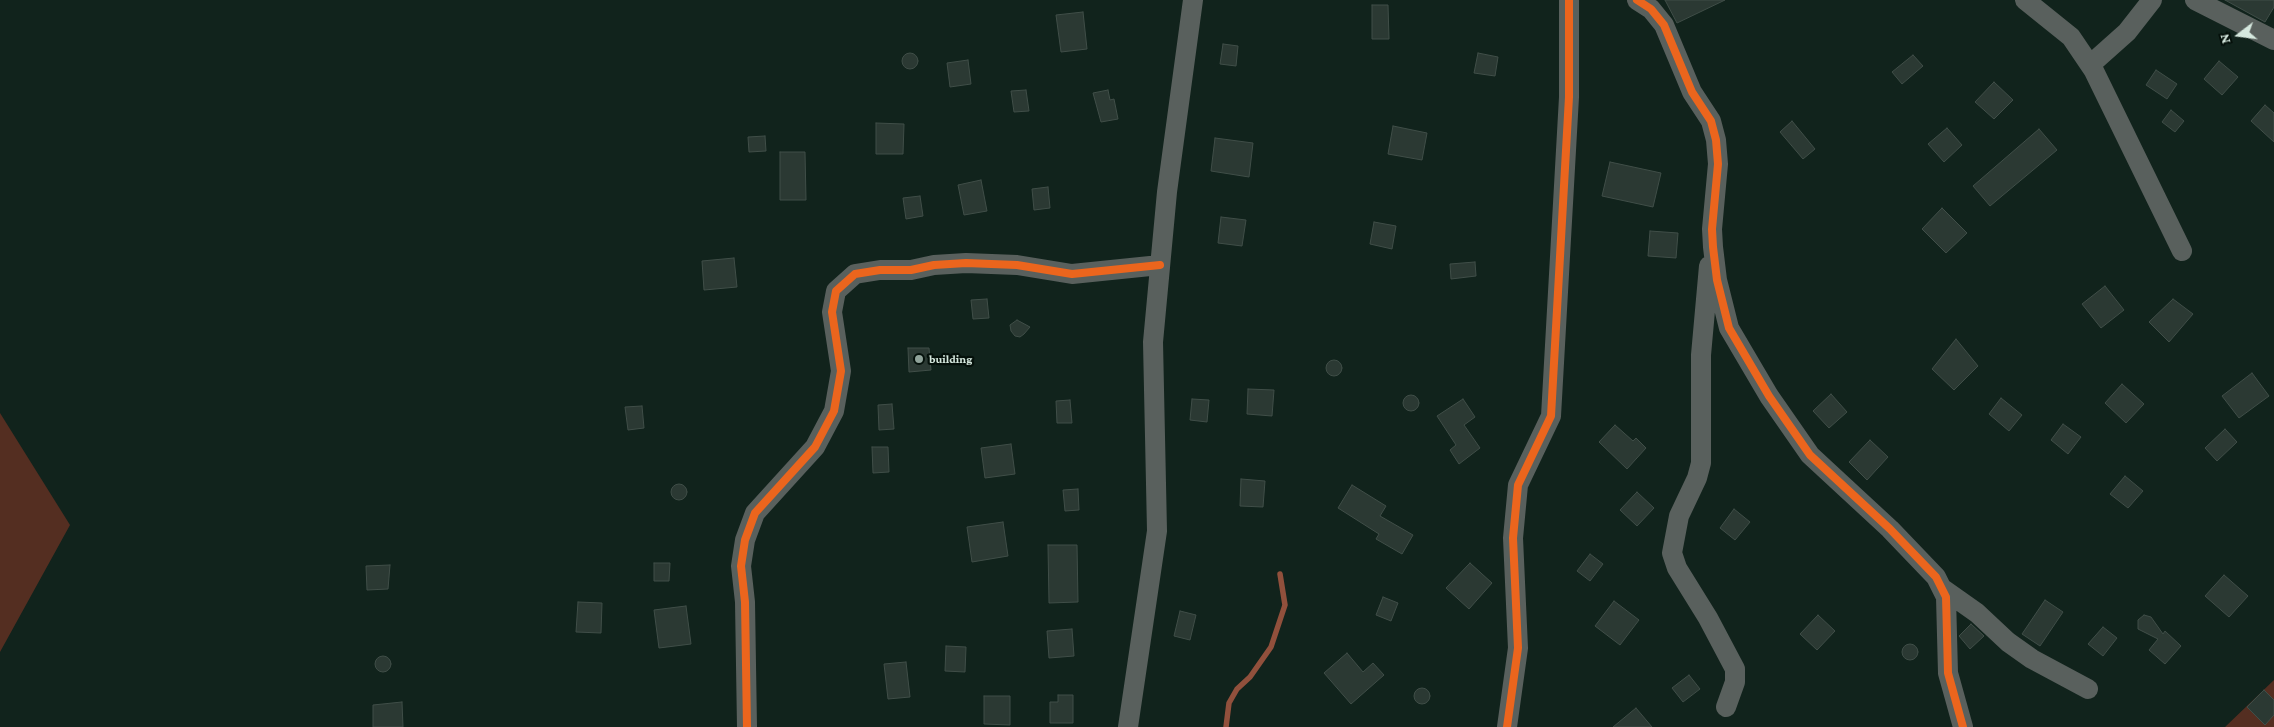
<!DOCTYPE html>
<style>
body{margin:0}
#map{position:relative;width:2274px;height:727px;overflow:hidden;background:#11231c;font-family:"Crimson Pro",serif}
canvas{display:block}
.north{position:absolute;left:2214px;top:10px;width:50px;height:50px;-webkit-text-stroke:4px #04100a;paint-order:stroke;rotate:255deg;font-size:14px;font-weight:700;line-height:20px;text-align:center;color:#d5e8de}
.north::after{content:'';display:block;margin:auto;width:18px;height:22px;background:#d5e8de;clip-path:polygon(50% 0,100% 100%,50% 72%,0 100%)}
</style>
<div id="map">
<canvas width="2274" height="727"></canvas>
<div class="north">N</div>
</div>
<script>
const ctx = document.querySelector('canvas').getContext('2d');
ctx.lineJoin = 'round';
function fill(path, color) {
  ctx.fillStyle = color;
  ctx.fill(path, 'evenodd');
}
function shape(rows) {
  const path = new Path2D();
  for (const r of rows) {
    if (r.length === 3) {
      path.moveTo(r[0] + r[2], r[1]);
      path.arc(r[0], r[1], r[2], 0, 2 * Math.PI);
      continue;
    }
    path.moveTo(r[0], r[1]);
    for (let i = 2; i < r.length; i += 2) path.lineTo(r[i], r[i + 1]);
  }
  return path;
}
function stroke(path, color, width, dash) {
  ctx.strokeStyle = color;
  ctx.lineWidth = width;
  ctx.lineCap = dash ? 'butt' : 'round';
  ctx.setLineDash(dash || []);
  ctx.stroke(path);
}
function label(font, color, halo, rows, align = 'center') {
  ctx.font = font + ' "Crimson Pro",serif';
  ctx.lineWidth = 4.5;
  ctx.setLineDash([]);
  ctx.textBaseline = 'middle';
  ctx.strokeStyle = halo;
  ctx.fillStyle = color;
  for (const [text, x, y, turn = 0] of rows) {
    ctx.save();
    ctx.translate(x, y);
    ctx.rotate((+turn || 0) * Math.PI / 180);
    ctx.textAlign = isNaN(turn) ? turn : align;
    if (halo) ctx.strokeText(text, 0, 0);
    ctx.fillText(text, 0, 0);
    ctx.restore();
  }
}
fill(shape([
 [0,413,70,525,0,652],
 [2274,680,2274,727,2225,727]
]), '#542e21');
stroke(shape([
 [1226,727,1229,703,1237,689,1250,677,1271,647,1285,605,1280,574]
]), '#91503c', 5.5);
const building = shape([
 [1665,0,1725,0,1677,23,1665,0],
 [2225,0,2274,0,2274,7,2265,22,2225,0],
 [1372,5,1388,5,1389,39,1372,39,1372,5],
 [1083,12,1087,49,1061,52,1056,15,1083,12],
 [1223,44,1238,46,1236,66,1220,64,1223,44],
 [910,61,8],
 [1478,53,1498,57,1495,76,1474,73,1478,53],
 [1913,55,1923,66,1902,84,1892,72,1913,55],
 [968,60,971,84,950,87,947,63,968,60],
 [2219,61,2238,77,2222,95,2204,79,2219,61],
 [2156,70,2177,84,2167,99,2146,85,2156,70],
 [1994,82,2013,100,1994,119,1975,102,1994,82],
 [1026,90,1029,111,1014,112,1011,91,1026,90],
 [1108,90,1110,100,1114,99,1118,119,1101,122,1093,93,1108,90],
 [2265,105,2274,113,2274,142,2251,121,2265,105],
 [2171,110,2184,121,2175,132,2162,122,2171,110],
 [1792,121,1815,149,1803,159,1780,132,1792,121],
 [876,123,904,124,903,154,876,154,876,123],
 [1393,126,1427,133,1422,160,1388,154,1393,126],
 [1947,128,1962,145,1944,162,1928,144,1947,128],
 [2039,129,2057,150,1990,206,1973,186,2039,129],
 [765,136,766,151,749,152,748,137,765,136],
 [1215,138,1253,143,1249,177,1211,171,1215,138],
 [780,152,805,152,806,200,780,200,780,152],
 [1610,162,1661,173,1653,207,1602,196,1610,162],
 [981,180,987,211,964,215,958,185,981,180],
 [1048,187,1050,208,1034,210,1032,189,1048,187],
 [920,196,923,216,906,219,903,198,920,196],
 [1942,208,1967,233,1946,253,1922,229,1942,208],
 [1221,217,1246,220,1242,246,1218,243,1221,217],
 [1374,222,1396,226,1392,249,1370,244,1374,222],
 [1650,231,1678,233,1676,258,1648,256,1650,231],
 [734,258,737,287,704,290,702,261,734,258],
 [1475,262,1476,276,1451,279,1450,264,1475,262],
 [2105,286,2124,310,2101,328,2082,304,2105,286],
 [987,299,989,318,973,319,971,300,987,299],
 [2173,299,2193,314,2169,342,2149,322,2173,299],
 [1017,320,1030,327,1024,334,1020,337,1015,336,1011,331,1010,325,1017,320],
 [1956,339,1978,366,1954,390,1932,369,1956,339],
 [908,348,929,348,931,370,909,372,908,348],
 [1334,368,8],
 [2252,373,2269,396,2239,418,2222,396,2252,373],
 [2122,384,2144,404,2126,423,2105,403,2122,384],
 [1248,389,1274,390,1272,416,1247,414,1248,389],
 [1831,394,1847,412,1829,428,1813,411,1831,394],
 [1411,403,8],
 [2001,398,2022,415,2009,431,1989,414,2001,398],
 [1192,399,1209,400,1207,422,1190,420,1192,399],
 [1463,399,1475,417,1464,425,1480,448,1459,464,1450,450,1456,445,1437,416,1463,399],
 [1070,400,1072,423,1057,423,1056,401,1070,400],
 [892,404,894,429,879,430,878,405,892,404],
 [642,406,644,428,628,430,625,407,642,406],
 [2063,424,2081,437,2068,454,2051,440,2063,424],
 [1615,425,1633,441,1636,438,1646,448,1627,469,1599,442,1615,425],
 [2225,429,2237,442,2217,461,2205,448,2225,429],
 [1870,440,1888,457,1867,480,1849,462,1870,440],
 [1011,444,1015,474,985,478,981,448,1011,444],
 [872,447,888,447,889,472,873,473,872,447],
 [2125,476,2143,491,2128,508,2110,494,2125,476],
 [1241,479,1265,481,1263,507,1240,506,1241,479],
 [679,492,8],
 [1352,485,1386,506,1380,516,1413,535,1402,554,1376,539,1379,534,1338,508,1352,485],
 [1078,489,1079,510,1065,511,1063,490,1078,489],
 [1637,492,1654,508,1637,526,1620,510,1637,492],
 [1734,509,1750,522,1735,540,1720,528,1734,509],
 [1003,522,1008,556,972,562,967,527,1003,522],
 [1048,545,1077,545,1078,602,1049,603,1048,545],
 [1590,554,1603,564,1590,581,1577,571,1590,554],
 [654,563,670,563,669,581,654,581,654,563],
 [1470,563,1492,583,1469,609,1446,588,1470,563],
 [390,565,388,589,367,590,366,566,390,565],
 [2224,575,2248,596,2229,617,2205,596,2224,575],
 [1383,597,1398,603,1391,621,1376,615,1383,597],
 [2045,600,2063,612,2040,646,2022,634,2045,600],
 [1614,601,1639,620,1620,645,1595,626,1614,601],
 [578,602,602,603,601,633,576,632,578,602],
 [686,606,691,644,659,648,654,610,686,606],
 [1180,611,1196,615,1190,640,1174,636,1180,611],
 [1818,615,1835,631,1817,650,1800,634,1818,615],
 [2144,615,2151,617,2163,634,2165,631,2181,646,2165,664,2149,650,2158,639,2138,629,2138,620,2144,615],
 [1971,624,1984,636,1970,649,1959,636,1971,624],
 [2103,627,2117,638,2103,656,2088,644,2103,627],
 [1072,629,1074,656,1049,658,1047,631,1072,629],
 [1910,652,8],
 [946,646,966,647,965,672,945,671,946,646],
 [1347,653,1363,672,1373,663,1384,675,1351,704,1324,673,1347,653],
 [383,664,8],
 [906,662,910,697,888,699,884,664,906,662],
 [1689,675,1700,689,1683,702,1672,688,1689,675],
 [1422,696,8],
 [2264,690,2274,700,2274,715,2265,725,2247,707,2264,690],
 [1058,695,1073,695,1073,723,1050,723,1050,702,1058,702,1058,695],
 [984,696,1010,696,1010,725,984,724,984,696],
 [402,702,403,727,373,727,373,705,402,702],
 [1636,708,1652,727,1613,727,1636,708]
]);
fill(building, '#2b3933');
stroke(building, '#404e48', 1);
stroke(shape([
 [1637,0,1651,9,1664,25,1692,92,1711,121,1716,140,1718,164,1712,229,1713,247,1717,280,1729,328,1769,396,1810,455,1890,529,1936,577,1946,597,1948,673,1963,727],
 [2025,0,2071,37,2094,71,2182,251],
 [2195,0,2274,40],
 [2090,65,2127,32,2152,0],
 [1709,266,1701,355,1701,463,1697,478,1679,516,1672,553,1677,568,1708,618,1735,669,1735,682,1726,707],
 [1943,589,1977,613,2008,642,2032,659,2088,689],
 [747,727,745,602,741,566,745,540,755,513,815,447,834,411,841,371,832,312,836,291,855,274,880,270,911,270,934,265,966,263,1017,265,1072,274,1160,265],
 [1128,727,1157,531,1153,342,1167,192,1193,0],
 [1507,727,1518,648,1513,538,1518,485,1551,416,1569,97,1569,0]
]), '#59605d', 20);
stroke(shape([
 [1637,0,1651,9,1664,25,1692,92,1711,121,1716,140,1718,164,1712,229,1713,247,1717,280,1729,328,1769,396,1810,455,1890,529,1936,577,1946,597,1948,673,1963,727],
 [747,727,745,602,741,566,745,540,755,513,815,447,834,411,841,371,832,312,836,291,855,274,880,270,911,270,934,265,966,263,1017,265,1072,274,1160,265],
 [1507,727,1518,648,1513,538,1518,485,1551,416,1569,97,1569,0]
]), '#eb651d', 8);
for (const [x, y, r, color] of [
 [919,359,5,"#90a39a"]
]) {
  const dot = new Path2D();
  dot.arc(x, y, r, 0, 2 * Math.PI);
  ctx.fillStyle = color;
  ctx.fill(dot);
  stroke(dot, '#04100a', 2);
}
label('bold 12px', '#d5e8de', '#04100a', [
 ["building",929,359]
], 'left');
</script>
